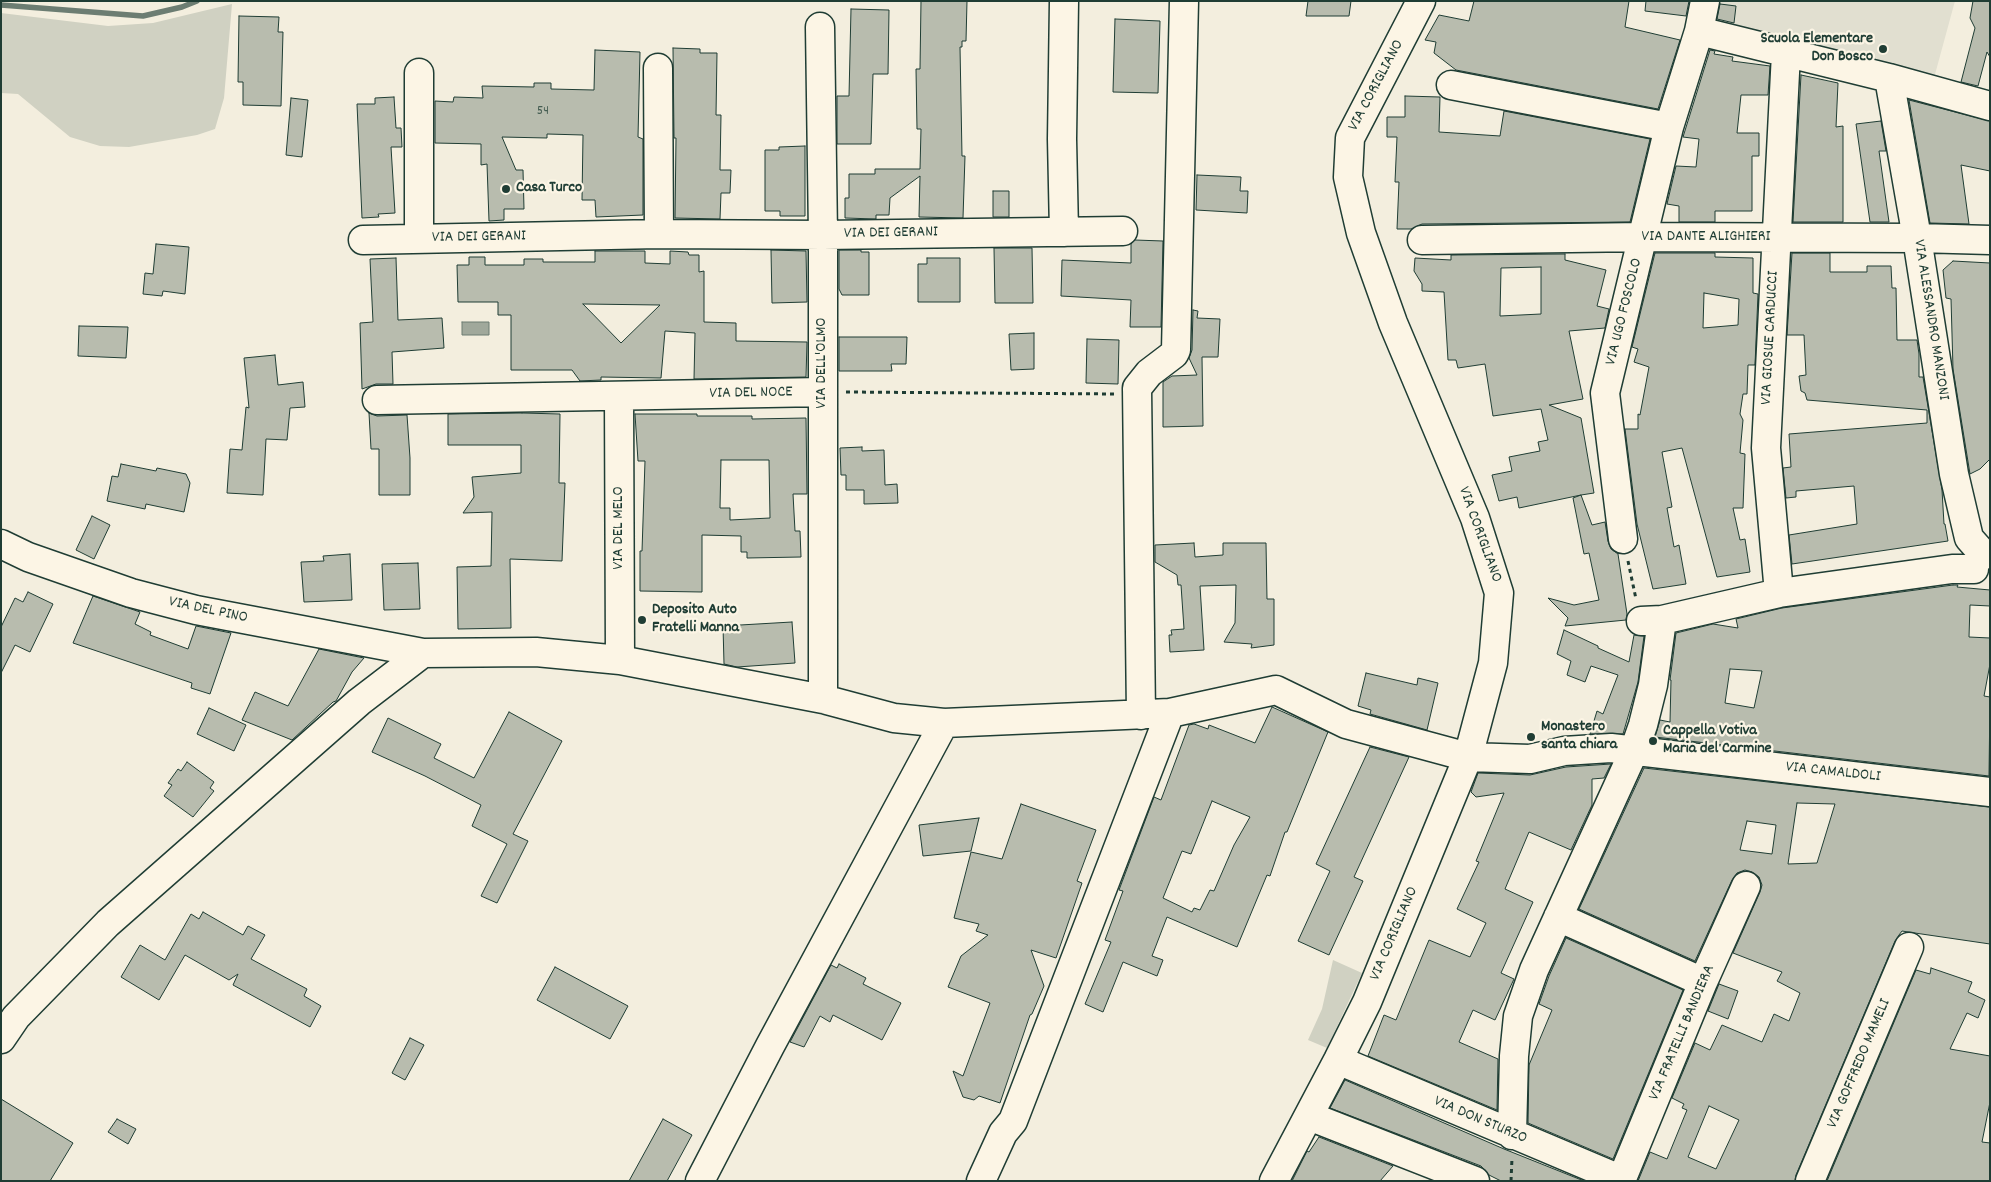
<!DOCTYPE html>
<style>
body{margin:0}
#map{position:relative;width:1991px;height:1182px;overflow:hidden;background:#f3eede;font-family:Dekko,sans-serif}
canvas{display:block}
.frame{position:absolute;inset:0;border:2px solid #1f3d34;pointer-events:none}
</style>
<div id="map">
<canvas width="1991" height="1182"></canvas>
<div class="frame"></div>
</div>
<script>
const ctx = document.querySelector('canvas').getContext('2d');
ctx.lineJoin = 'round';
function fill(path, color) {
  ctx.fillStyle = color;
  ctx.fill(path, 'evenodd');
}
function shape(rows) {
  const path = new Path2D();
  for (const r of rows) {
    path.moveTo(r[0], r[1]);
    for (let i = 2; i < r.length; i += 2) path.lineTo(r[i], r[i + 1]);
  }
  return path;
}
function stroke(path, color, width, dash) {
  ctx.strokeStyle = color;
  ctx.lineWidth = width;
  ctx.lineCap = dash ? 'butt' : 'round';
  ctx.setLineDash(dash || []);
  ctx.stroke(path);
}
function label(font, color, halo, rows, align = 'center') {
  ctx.font = font + ' Dekko,sans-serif';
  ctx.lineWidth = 4.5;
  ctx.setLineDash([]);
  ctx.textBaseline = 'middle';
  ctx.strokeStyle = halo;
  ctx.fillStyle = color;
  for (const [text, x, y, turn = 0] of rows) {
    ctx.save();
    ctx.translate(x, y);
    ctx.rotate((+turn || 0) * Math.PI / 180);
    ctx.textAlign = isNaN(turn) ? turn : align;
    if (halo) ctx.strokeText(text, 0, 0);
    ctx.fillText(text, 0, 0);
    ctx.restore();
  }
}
fill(shape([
 [1720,1,1955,1,1934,78,1715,20]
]), '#e1dfd0');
fill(shape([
 [232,4,224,98,215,129,197,135,129,147,100,146,70,137,18,94,1,93,1,13,108,26,153,23],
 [1333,960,1362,973,1327,1048,1308,1040,1322,1009]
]), '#d0d1c2');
const water = shape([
 [462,322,489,322,489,335,462,335,462,322]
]);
fill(water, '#a0a89b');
stroke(water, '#6c7d72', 1);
stroke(shape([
 [1,5,143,16,182,7,197,1]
]), '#6c7d72', 5.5);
const building = shape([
 [921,1,967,1,966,41,962,41,962,47,960,47,962,156,965,156,963,218,919,217,920,176,890,198,889,215,876,215,876,219,845,218,845,198,849,198,849,174,875,174,875,169,920,169,921,129,917,129,916,69,920,69,921,1],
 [1308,1,1351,1,1349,16,1306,16,1308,1],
 [1474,1,1629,1,1625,27,1680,40,1658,109,1456,70,1434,53,1436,42,1425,40,1439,15,1469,21,1474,1],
 [1646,1,1689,1,1686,16,1645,11,1646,1],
 [1973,1,1990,1,1990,57,1987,52,1978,86,1961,82,1975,28,1970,18,1973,1],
 [1720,4,1736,6,1734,23,1717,19,1720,4],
 [851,9,889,10,888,74,873,74,871,144,837,144,837,96,849,96,851,9],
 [239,16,279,17,278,32,283,32,281,106,243,105,243,82,238,82,239,16],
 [1115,19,1160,21,1158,93,1113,92,1115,19],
 [673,48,700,49,700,53,717,53,716,115,721,115,720,170,731,170,730,193,721,193,720,219,675,218,676,138,674,138,673,48],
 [595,50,640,52,638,137,643,139,643,215,596,217,595,200,582,200,583,135,547,134,547,138,502,137,516,170,523,170,524,209,504,209,504,220,489,221,487,164,481,165,481,144,435,143,435,101,453,102,454,97,483,98,482,86,534,87,534,83,551,83,551,89,594,90,595,50],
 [1710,50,1715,51,1714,54,1733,57,1732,61,1770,66,1768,95,1741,95,1737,133,1759,133,1759,156,1752,156,1752,211,1715,211,1715,222,1679,222,1679,206,1667,204,1676,166,1696,167,1699,139,1683,137,1710,50],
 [1801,75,1838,83,1836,127,1843,126,1843,222,1793,222,1801,75],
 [1405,96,1440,97,1439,132,1500,136,1504,111,1650,139,1630,222,1422,224,1411,229,1397,229,1399,182,1395,182,1397,137,1387,137,1387,117,1405,117,1405,96],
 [394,97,396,128,401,128,402,147,391,147,395,213,378,214,379,217,362,218,357,104,375,104,375,98,394,97],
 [291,98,308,100,302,157,286,155,291,98],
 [1909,100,1990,121,1990,171,1961,165,1969,224,1930,223,1909,100],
 [1881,121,1886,151,1879,151,1889,222,1870,222,1856,124,1881,121],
 [805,146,805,216,780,216,780,211,765,211,765,150,779,150,779,147,805,146],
 [1197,175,1241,177,1240,191,1248,191,1247,213,1196,210,1197,175],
 [993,191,1009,191,1009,217,993,217,993,191],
 [1135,240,1163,241,1161,327,1130,327,1131,300,1061,296,1062,260,1131,263,1131,244,1135,240],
 [156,244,189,247,185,294,163,291,162,296,143,294,145,273,153,274,156,244],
 [994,248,1032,248,1033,303,995,303,994,248],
 [771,250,806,251,807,302,772,303,771,250],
 [839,250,861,250,861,252,869,252,869,295,842,295,839,289,839,250],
 [595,251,645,251,645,263,670,264,670,251,688,252,689,255,699,255,699,272,704,271,704,322,736,323,736,341,807,342,806,377,694,379,695,333,665,331,661,378,601,377,601,380,580,381,572,370,511,370,511,315,498,315,498,302,458,302,457,265,469,265,469,257,485,257,485,265,524,265,524,259,543,259,543,262,595,262,595,251],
 [583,304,660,305,621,343,583,304],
 [1655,253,1715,253,1715,257,1753,258,1753,293,1758,294,1755,365,1748,365,1747,394,1743,394,1740,414,1743,420,1740,453,1745,454,1743,508,1733,508,1740,540,1745,539,1750,572,1717,577,1682,448,1662,452,1672,507,1667,508,1674,547,1679,545,1686,584,1653,589,1637,524,1625,429,1638,429,1638,414,1640,415,1649,367,1634,362,1638,349,1632,347,1655,253],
 [1704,293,1739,299,1738,325,1703,328,1704,293],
 [1792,253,1830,253,1830,272,1867,272,1867,266,1891,266,1892,288,1896,288,1897,340,1917,340,1919,354,1919,377,1923,377,1942,490,1944,524,1945,524,1948,541,1792,564,1789,535,1857,524,1854,486,1796,491,1796,497,1786,498,1783,468,1791,467,1789,434,1927,423,1927,410,1807,400,1805,393,1801,391,1799,376,1806,375,1804,335,1787,335,1792,253],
 [1565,254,1565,260,1606,270,1597,306,1609,309,1605,328,1569,331,1583,399,1549,405,1581,418,1594,493,1581,495,1592,525,1605,522,1608,541,1611,549,1618,554,1627,614,1626,620,1565,626,1568,618,1548,598,1574,605,1599,600,1589,553,1584,554,1573,498,1581,495,1519,508,1517,497,1499,501,1492,475,1512,471,1509,457,1540,451,1538,442,1548,440,1541,409,1493,416,1485,364,1458,368,1456,360,1448,360,1444,292,1422,291,1422,284,1414,271,1415,258,1451,260,1451,255,1565,254],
 [1541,267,1541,314,1500,316,1501,268,1541,267],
 [396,258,398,320,442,318,444,348,392,352,393,384,376,384,362,389,360,323,373,322,370,259,396,258],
 [927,258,960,258,960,302,918,302,918,264,927,264,927,258],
 [1953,261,1990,263,1990,459,1980,469,1970,474,1953,369,1951,299,1946,298,1943,270,1953,261],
 [1193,310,1198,311,1197,318,1220,319,1218,357,1202,357,1203,426,1163,427,1163,382,1172,376,1197,375,1189,358,1192,350,1193,310],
 [79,326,128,327,126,358,78,356,79,326],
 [1034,333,1034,369,1011,370,1009,334,1034,333],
 [839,337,907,337,906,364,891,364,892,371,839,371,839,337],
 [1087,339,1119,340,1118,384,1086,383,1087,339],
 [275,355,278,385,303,382,305,407,290,408,287,440,266,439,263,495,227,493,230,449,242,450,246,407,249,408,244,358,275,355],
 [369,413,377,416,407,415,410,458,410,495,379,495,379,449,371,449,369,413],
 [522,413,560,414,559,483,565,483,562,561,510,559,511,628,458,629,457,567,491,566,492,512,463,513,474,497,472,477,521,473,521,445,448,445,448,414,522,413],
 [635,414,697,414,697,416,752,416,752,419,806,418,807,494,793,494,795,531,800,531,801,557,747,558,747,552,741,552,741,536,702,535,702,592,640,591,640,551,642,551,645,461,638,461,635,414],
 [721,460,769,460,770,518,730,520,730,508,720,508,721,460],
 [862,447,862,451,884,450,885,485,897,484,898,503,864,504,864,490,846,490,846,475,841,475,840,448,862,447],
 [121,464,156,471,157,468,186,474,190,483,184,512,146,504,145,509,107,501,112,476,118,477,121,464],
 [92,516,110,525,94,559,76,550,92,516],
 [1194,543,1195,557,1223,555,1223,543,1266,543,1267,599,1274,599,1274,645,1251,648,1252,644,1224,642,1235,623,1236,585,1200,586,1204,650,1170,652,1169,635,1172,635,1171,630,1184,629,1181,585,1178,585,1177,575,1155,562,1155,545,1194,543],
 [350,554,352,600,304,602,301,562,324,561,323,556,350,554],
 [418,563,420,609,384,610,382,564,418,563],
 [1953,585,1958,585,1957,587,1990,590,1990,606,1970,605,1969,637,1990,638,1990,664,1984,696,1990,697,1989,776,1655,737,1660,720,1670,722,1671,680,1670,680,1676,633,1713,624,1738,628,1736,619,1782,608,1953,585],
 [1730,669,1762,671,1754,708,1725,703,1730,669],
 [28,592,53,604,30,652,15,645,1,673,1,627,15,598,23,602,28,592],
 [93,596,140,612,135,624,151,632,150,635,188,649,196,626,231,633,210,694,191,688,192,683,73,643,93,596],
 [792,622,795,663,737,667,724,664,723,626,792,622],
 [1564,630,1598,646,1598,648,1629,662,1634,635,1644,636,1638,682,1623,734,1590,734,1597,711,1603,714,1618,675,1591,666,1585,682,1567,675,1571,661,1557,654,1564,630],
 [319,649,364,658,352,672,336,701,333,702,292,740,242,720,255,692,288,706,319,649],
 [1366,673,1417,685,1418,678,1438,683,1427,730,1370,714,1371,710,1358,706,1366,673],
 [1272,707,1328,732,1287,832,1285,832,1270,876,1267,875,1237,947,1167,917,1152,956,1163,960,1157,976,1123,962,1103,1012,1085,1004,1111,942,1105,940,1123,891,1119,890,1154,797,1161,800,1189,725,1194,724,1208,729,1209,725,1255,743,1272,707],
 [1212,801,1250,817,1234,845,1214,891,1210,890,1200,910,1194,908,1192,912,1163,898,1182,851,1191,854,1212,801],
 [209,708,246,725,234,751,197,734,209,708],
 [509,712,562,741,513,834,528,841,497,903,481,896,507,844,472,826,481,805,425,776,372,752,388,718,441,744,434,758,474,778,509,712],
 [1370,747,1409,757,1354,877,1363,881,1329,955,1298,941,1330,871,1316,864,1370,747],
 [187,762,214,782,210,788,214,791,193,817,164,796,172,785,168,783,178,769,181,771,187,762],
 [1611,764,1604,778,1592,779,1592,805,1571,850,1529,832,1505,889,1533,902,1501,973,1514,979,1495,1020,1473,1010,1459,1042,1498,1059,1497,1110,1368,1056,1384,1015,1396,1020,1429,940,1470,957,1486,923,1457,909,1479,862,1476,861,1504,793,1476,797,1471,792,1478,773,1530,775,1566,767,1611,764],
 [1644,768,1990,807,1990,944,1908,932,1902,931,1899,935,1895,941,1796,1175,1795,1181,1638,1181,1650,1152,1667,1159,1687,1110,1682,1108,1684,1104,1672,1098,1695,1043,1710,1050,1722,1025,1762,1042,1774,1014,1789,1021,1800,993,1777,981,1782,972,1733,953,1760,892,1762,885,1759,877,1752,872,1745,870,1737,873,1732,880,1695,961,1579,909,1644,768],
 [1797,803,1835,804,1817,863,1788,864,1797,803],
 [1747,821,1776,825,1772,854,1740,850,1747,821],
 [1709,1106,1739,1120,1716,1169,1688,1157,1709,1106],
 [1021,804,1096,830,1077,881,1082,883,1056,958,1031,950,1044,986,1032,1014,1030,1015,1000,1103,979,1096,974,1100,963,1097,953,1071,963,1076,990,1003,948,987,961,956,988,935,976,931,979,924,954,918,971,852,1002,859,1021,804],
 [979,818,971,851,923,856,919,825,979,818],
 [203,912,243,935,248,926,265,935,251,959,307,989,304,996,321,1006,310,1027,233,985,238,974,229,980,185,955,159,1000,121,977,140,945,165,960,191,914,199,919,203,912],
 [1566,938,1683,990,1613,1159,1528,1123,1529,1065,1552,1010,1539,1004,1549,976,1566,938],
 [839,964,866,978,863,984,901,1003,882,1040,833,1015,830,1022,820,1016,804,1047,790,1042,831,965,837,968,839,964],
 [555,967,628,1006,610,1039,537,1000,555,967],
 [1931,968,1972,982,1968,992,1985,1000,1978,1018,1967,1013,1950,1049,1990,1056,1990,1102,1982,1142,1990,1143,1990,1181,1827,1181,1916,970,1930,974,1931,968],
 [1719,984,1738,991,1728,1019,1708,1011,1719,984],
 [410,1038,424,1045,405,1080,392,1073,410,1038],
 [1345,1080,1504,1149,1584,1181,1501,1181,1489,1175,1481,1166,1330,1108,1345,1080],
 [1,1099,73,1143,50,1181,1,1181,1,1099],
 [117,1119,136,1129,128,1144,108,1132,117,1119],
 [663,1119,692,1135,667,1181,629,1181,663,1119],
 [1319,1137,1393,1166,1380,1181,1292,1181,1307,1151,1309,1152,1319,1137]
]);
fill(building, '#b8bcae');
stroke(building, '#1f3d34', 1);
const minor = shape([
 [820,27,823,235,823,699],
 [1699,31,1889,78,1990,106],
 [658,68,659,234],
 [419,73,419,239],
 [1889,78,1917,238,1954,474,1969,538,1984,555],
 [1451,85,1669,127],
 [1064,232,1062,139,1064,1],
 [363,240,659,234,823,235,1123,231],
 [1422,240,1644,237,1917,238,1990,240],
 [619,396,620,660],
 [377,400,823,392],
 [1623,539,1605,393,1669,127,1699,31,1705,1],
 [1,544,28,557,131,593,196,610,423,653],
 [1779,593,1766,448,1786,53],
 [1641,621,1662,620,1779,593,1952,569,1974,569],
 [1141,715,1137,388,1149,373,1174,354,1176,350,1184,1],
 [1558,917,1703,982],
 [1,1039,16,1017,108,923,359,702,423,653,536,652,620,660,823,699,894,718,944,723,1170,713,1276,690,1346,724,1468,757,1530,759,1564,751,1611,748,1990,792],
 [1338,1060,1622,1180],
 [1309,1116,1475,1181],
 [1512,1135,1514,1056,1518,1016,1534,970,1634,751,1643,725,1653,685,1662,620],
 [700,1181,770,1046,944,723],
 [981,1181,1003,1133,1013,1121,1170,713],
 [1274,1181,1338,1060,1367,1002,1468,757,1493,663,1499,593,1475,518,1393,323,1361,233,1348,177,1350,138,1421,1],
 [1621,1181,1703,982,1746,886],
 [1810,1181,1909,947]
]);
stroke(minor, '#1f3d34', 31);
stroke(shape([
 [846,392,1115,394],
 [1628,561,1636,599],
 [1511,1181,1512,1158]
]), '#1f3d34', 3, [4, 4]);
stroke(minor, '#fcf5e5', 28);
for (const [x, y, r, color] of [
 [1883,49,5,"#1f3d34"],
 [506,189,5,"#1f3d34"],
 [642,620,5,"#1f3d34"],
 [1531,737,5,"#1f3d34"],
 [1653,741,5,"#1f3d34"]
]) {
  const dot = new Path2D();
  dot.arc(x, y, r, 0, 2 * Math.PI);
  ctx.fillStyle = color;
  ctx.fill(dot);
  stroke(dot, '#fcf5e5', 2);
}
label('14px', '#455d52', null, [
 ["54",543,112]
]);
label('bold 16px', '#1f3d34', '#fcf5e5', [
 ["Scuola Elementare",1873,40,"right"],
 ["Don Bosco",1873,58,"right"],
 ["Casa Turco",516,189],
 ["Deposito Auto",652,611],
 ["Fratelli Manna",652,629],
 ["Monastero",1541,728],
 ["santa chiara",1541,746],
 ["Cappella Votiva",1663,732],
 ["Maria del Carmine",1663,750]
], 'left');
label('16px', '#1f3d34', '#fcf5e5', [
 ["VIA CORIGLIANO",1377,86,-62],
 ["VIA DEI GERANI",891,234,-1],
 ["VIA DEI GERANI",479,238,-1],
 ["VIA DANTE ALIGHIERI",1706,238],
 ["VIA UGO FOSCOLO",1625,312,-76],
 ["VIA ALESSANDRO MANZONI",1930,320,81],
 ["VIA GIOSUE CARDUCCI",1771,338,-87],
 ["VIA DELL'OLMO",823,363,-90],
 ["VIA DEL NOCE",751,394,-1],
 ["VIA DEL MELO",620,528,-90],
 ["VIA CORIGLIANO",1479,535,70],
 ["VIA DEL PINO",208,611,12],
 ["VIA CAMALDOLI",1833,773,6],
 ["VIA CORIGLIANO",1395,934,-67],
 ["VIA FRATELLI BANDIERA",1683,1033,-67],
 ["VIA GOFFREDO MAMELI",1860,1064,-67],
 ["VIA DON STURZO",1480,1121,23]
]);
</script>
